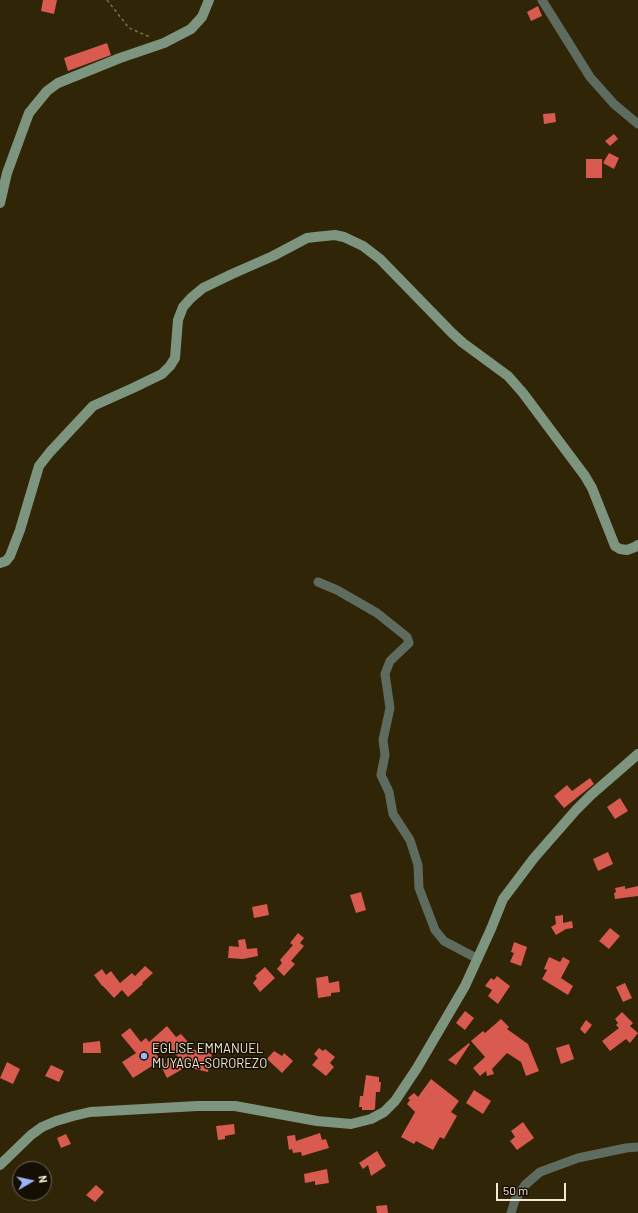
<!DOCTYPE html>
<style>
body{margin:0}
#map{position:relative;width:638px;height:1213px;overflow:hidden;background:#302506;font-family:Barlow,sans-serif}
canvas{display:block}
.north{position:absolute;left:12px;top:1161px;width:40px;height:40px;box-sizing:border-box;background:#150e02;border:1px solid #6d6656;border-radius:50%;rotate:81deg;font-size:11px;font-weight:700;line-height:16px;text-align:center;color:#f2e9d4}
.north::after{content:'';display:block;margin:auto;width:14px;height:18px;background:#99b5fd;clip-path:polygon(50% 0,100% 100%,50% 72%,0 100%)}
.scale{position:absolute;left:496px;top:1183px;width:70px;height:18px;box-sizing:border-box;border:2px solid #f2e9d4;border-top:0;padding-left:5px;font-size:12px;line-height:14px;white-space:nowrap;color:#f2e9d4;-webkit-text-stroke:3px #150e02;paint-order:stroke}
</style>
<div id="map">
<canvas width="638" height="1213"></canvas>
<div class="north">N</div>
<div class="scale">50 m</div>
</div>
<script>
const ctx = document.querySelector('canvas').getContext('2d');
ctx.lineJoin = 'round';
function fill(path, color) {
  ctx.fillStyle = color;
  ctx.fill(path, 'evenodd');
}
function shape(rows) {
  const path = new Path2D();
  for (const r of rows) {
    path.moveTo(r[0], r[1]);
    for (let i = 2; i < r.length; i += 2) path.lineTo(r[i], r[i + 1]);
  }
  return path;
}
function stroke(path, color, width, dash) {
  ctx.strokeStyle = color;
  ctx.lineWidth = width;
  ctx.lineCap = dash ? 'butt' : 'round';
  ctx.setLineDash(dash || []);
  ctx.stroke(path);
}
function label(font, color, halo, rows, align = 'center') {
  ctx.font = font + ' Barlow,sans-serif';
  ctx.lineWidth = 3;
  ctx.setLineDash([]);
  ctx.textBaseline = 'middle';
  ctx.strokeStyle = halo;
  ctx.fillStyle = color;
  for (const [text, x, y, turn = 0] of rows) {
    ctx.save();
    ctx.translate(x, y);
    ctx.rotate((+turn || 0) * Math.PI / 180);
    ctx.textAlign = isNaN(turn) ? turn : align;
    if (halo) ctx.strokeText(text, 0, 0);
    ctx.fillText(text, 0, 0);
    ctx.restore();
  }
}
fill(shape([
 [43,0,57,0,54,14,41,11],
 [538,6,542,16,531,21,527,12],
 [107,43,111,55,68,71,64,58],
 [555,113,556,122,544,124,543,114],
 [614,134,618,139,610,146,605,141],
 [609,153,619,158,614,169,603,163],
 [586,159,602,159,602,178,586,178],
 [590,778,594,784,564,808,554,796,567,785,572,791],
 [620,798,628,811,615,819,607,807],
 [608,852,613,864,598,871,593,859],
 [625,886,625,889,638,886,638,896,615,899,614,893,616,892,615,888],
 [361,892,366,910,356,913,350,895],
 [267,904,269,915,254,918,252,907],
 [563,915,563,923,572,921,573,928,566,929,556,935,551,927,556,924,555,916],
 [610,928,620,936,609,949,599,941],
 [298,933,304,938,300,943,304,946,291,961,295,964,284,976,277,969,282,963,280,960,293,945,290,943],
 [245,939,247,949,257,948,258,956,243,959,228,958,229,946,239,947,238,940],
 [514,942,527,947,521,966,510,962,514,953,511,952],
 [549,957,560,962,563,957,570,961,561,978,573,986,568,995,542,979,547,970,544,969],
 [145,966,153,973,142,983,143,984,128,997,122,990,114,998,103,986,102,986,94,975,102,969,106,975,111,971,120,983,132,973,135,976],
 [265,967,275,978,260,992,253,983,257,978,255,976],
 [328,976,329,983,339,981,340,992,331,993,331,996,318,998,316,978],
 [497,976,510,986,498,1004,488,996,492,990,485,986,491,978,494,980],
 [625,983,632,998,623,1002,616,987],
 [465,1011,474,1018,465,1030,456,1023],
 [622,1012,633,1023,630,1026,638,1033,630,1043,626,1039,610,1051,602,1041,619,1028,616,1025,618,1023,615,1019],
 [501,1019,509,1027,507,1029,528,1044,539,1071,526,1076,521,1062,507,1053,492,1069,494,1074,487,1076,486,1071,480,1076,473,1068,485,1057,471,1041,483,1031,485,1033],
 [586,1020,592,1025,585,1034,580,1029],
 [167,1026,176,1037,181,1034,188,1042,182,1047,212,1054,208,1072,186,1067,167,1078,161,1066,178,1057,164,1041,154,1050,161,1062,153,1067,152,1066,133,1078,122,1062,136,1053,121,1035,130,1028,141,1042,146,1038,149,1042],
 [100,1041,101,1053,83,1053,83,1043],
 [469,1043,470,1044,456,1065,448,1060],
 [569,1044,574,1059,561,1064,556,1048],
 [319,1048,323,1051,325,1049,335,1057,330,1063,334,1067,326,1076,312,1065,318,1058,314,1054],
 [274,1051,282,1056,284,1053,293,1061,282,1073,267,1059],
 [7,1062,20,1069,13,1084,0,1078],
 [51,1065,64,1071,59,1082,45,1076],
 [366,1075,379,1077,379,1082,381,1082,380,1092,376,1092,375,1109,373,1110,362,1110,362,1107,359,1107,360,1096,363,1096],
 [431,1079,459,1101,451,1112,457,1116,444,1139,440,1137,433,1150,416,1141,414,1144,401,1137,415,1112,407,1104,410,1100,408,1098,414,1093,418,1097],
 [474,1090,491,1101,483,1114,466,1103],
 [523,1122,534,1138,517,1150,510,1141,515,1137,511,1131],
 [234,1124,235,1134,225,1136,225,1139,218,1140,216,1126],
 [320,1133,322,1140,326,1139,329,1148,302,1156,301,1152,293,1153,292,1149,289,1150,287,1136,295,1135,296,1141],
 [66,1134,71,1144,61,1148,57,1138],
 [377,1151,386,1166,371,1176,368,1165,363,1169,359,1163],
 [327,1169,329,1183,315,1185,315,1181,305,1183,304,1174],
 [96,1185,104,1192,95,1202,86,1195],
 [387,1205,388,1213,377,1213,376,1206]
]), '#d95a4f');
stroke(shape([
 [107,0,129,28,150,37]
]), '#7c7156', 1.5, [3, 3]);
stroke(shape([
 [542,0,590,77,614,104,638,124],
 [318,582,337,590,377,613,407,637,409,643,390,661,385,674,390,708,383,740,385,755,381,775,389,792,393,814,410,840,418,865,419,888,435,930,444,941,478,959],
 [511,1213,515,1200,525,1185,540,1172,578,1158,626,1148,638,1147]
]), '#5e6c5f', 9);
stroke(shape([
 [0,203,7,173,29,113,47,91,58,83,120,58,164,43,191,29,202,17,209,0],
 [0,563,6,561,10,556,20,530,39,466,50,452,93,406,133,388,162,374,170,366,175,358,178,320,183,307,191,298,203,288,232,274,273,256,307,238,315,237,335,235,344,237,363,246,380,259,452,333,463,343,508,376,523,393,585,476,592,488,615,546,620,549,627,550,635,547,638,545],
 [0,1165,31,1135,42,1127,56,1121,73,1116,90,1112,197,1106,235,1106,317,1121,351,1124,371,1119,384,1112,395,1101,417,1068,465,986,491,929,503,899,534,858,576,810,591,795,638,754]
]), '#7d947f', 10);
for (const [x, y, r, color] of [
 [144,1056,4,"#99b5fd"]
]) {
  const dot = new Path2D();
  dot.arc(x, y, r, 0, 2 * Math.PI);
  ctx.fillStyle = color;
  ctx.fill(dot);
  stroke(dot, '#150e02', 1.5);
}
label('13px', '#f2e9d4', '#150e02', [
 ["EGLISE EMMANUEL",152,1049],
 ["MUYAGA-SOROREZO",152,1064]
], 'left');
</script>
